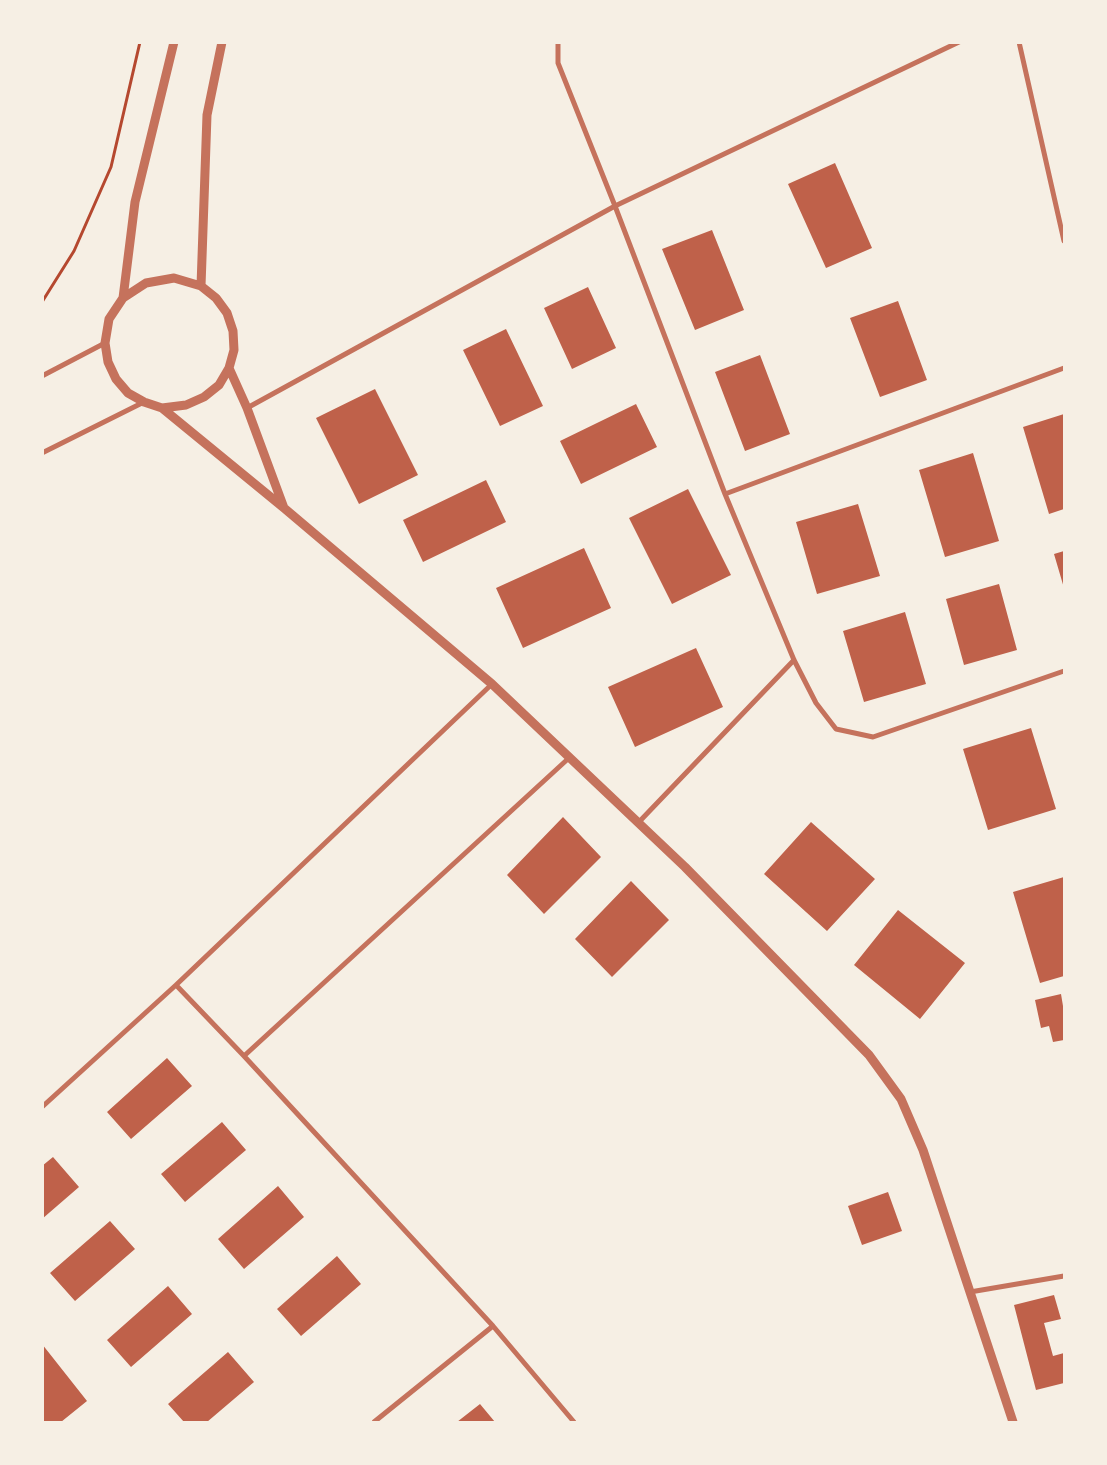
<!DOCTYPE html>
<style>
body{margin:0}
#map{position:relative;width:1107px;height:1465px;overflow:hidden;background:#f6efe4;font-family:Mulish,sans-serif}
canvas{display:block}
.frame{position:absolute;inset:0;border:44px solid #f6efe4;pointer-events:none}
</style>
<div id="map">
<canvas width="1107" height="1465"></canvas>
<div class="frame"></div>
</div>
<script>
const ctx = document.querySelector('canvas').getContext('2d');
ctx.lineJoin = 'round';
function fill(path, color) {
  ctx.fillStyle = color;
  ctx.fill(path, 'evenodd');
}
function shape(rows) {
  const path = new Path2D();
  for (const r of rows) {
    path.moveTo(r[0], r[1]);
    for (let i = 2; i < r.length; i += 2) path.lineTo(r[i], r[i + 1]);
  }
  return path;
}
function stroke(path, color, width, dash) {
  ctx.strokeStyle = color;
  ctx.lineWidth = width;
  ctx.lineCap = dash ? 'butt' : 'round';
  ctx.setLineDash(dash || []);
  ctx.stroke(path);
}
fill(shape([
 [835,163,872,248,826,268,788,184],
 [712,230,744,310,695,330,662,249],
 [588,287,616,348,572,369,544,308],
 [898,301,927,380,880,397,850,318],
 [506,329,543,406,500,426,463,350],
 [760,355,790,434,745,451,715,372],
 [375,389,418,475,359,504,316,418],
 [636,404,657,447,581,484,560,441],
 [1064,414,1064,509,1049,514,1023,427],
 [973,453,999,541,945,557,919,470],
 [486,480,506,522,423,562,403,520],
 [688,489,731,575,672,604,629,518],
 [858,504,880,576,817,594,796,522],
 [584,548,611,608,523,648,496,588],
 [1064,551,1064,588,1054,554],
 [999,584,1017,650,964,665,946,599],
 [905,612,926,684,864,702,843,631],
 [696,648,723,707,635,747,608,687],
 [1031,728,1056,809,988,830,963,749],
 [563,817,601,857,544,914,507,875],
 [811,822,875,879,827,931,764,874],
 [1064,877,1064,976,1040,983,1013,892],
 [631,881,669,920,612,977,575,939],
 [898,910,965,963,920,1019,854,965],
 [1061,994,1064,1012,1064,1040,1053,1042,1049,1026,1041,1028,1035,1000],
 [167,1058,192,1086,131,1139,107,1112],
 [222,1122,246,1150,185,1202,161,1174],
 [53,1157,79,1187,42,1219,42,1166],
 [278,1186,304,1217,244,1269,218,1239],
 [888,1192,902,1231,862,1245,848,1206],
 [110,1221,135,1249,75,1301,50,1273],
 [337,1256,361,1284,301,1336,277,1309],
 [168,1286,192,1314,131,1367,107,1340],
 [1054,1295,1061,1319,1044,1323,1053,1356,1064,1353,1064,1383,1036,1390,1014,1305],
 [42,1344,87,1401,61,1422,42,1422],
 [228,1352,254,1382,207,1422,184,1422,168,1404],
 [480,1404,495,1422,457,1422]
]), '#bf614a');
stroke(shape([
 [42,302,74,251,111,167,140,42]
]), '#b5482f', 3);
stroke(shape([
 [558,42,558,63,615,206,725,494,794,660,816,703,836,729,873,737,1064,671],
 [1019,42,1064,241],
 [42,376,105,343],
 [247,408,615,206,959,42],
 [42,453,144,402],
 [725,494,1064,368],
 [638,823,794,660],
 [176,985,244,1056,570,757],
 [244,1056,493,1326,574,1422],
 [42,1107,176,985,492,684],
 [970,1292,1064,1276],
 [374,1422,493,1326]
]), '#c5725c', 5);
stroke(shape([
 [201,286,207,115,222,42],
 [123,298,146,283,174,278,201,286,216,298,227,313,233,331,234,350,229,368,219,385,204,397,186,405,162,408,144,402,128,393,116,379,108,362,105,343,109,319,123,298,135,202,174,42],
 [229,368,247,408,284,508],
 [162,408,284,508,492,684,685,867,869,1055,901,1099,923,1150,1013,1422]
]), '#c5725c', 9);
</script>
